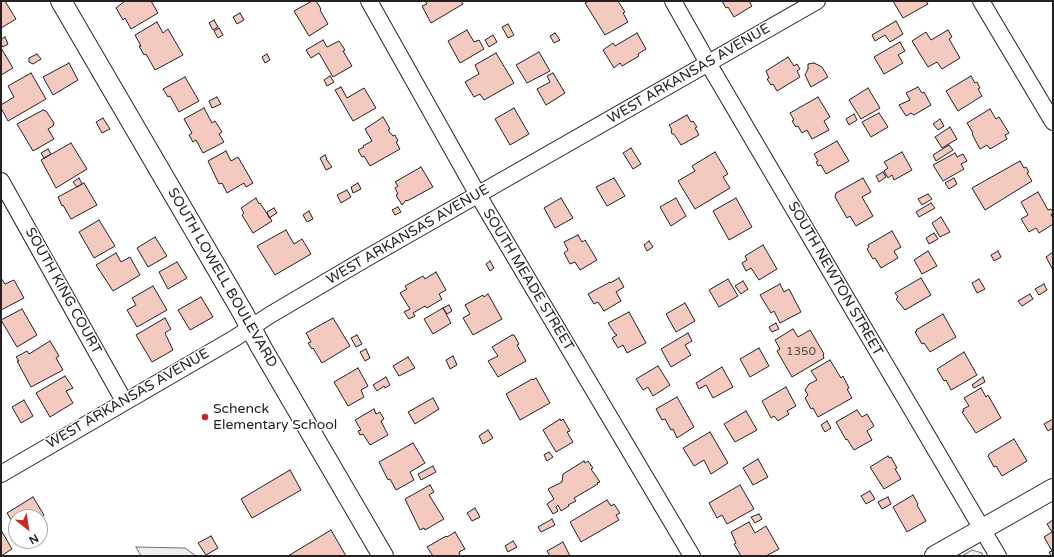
<!DOCTYPE html>
<style>
body{margin:0}
#map{position:relative;width:1054px;height:557px;overflow:hidden;background:#fff;font-family:"Varela Round",sans-serif}
canvas{display:block}
.frame{position:absolute;inset:0;border:2px solid #222;pointer-events:none}
.north{position:absolute;left:8px;top:509px;width:40px;height:40px;box-sizing:border-box;background:#fff;border:1px solid #a7a7a7;border-radius:50%;rotate:150deg;font-size:11px;font-weight:700;line-height:16px;text-align:center;color:#222}
.north::after{content:'';display:block;margin:auto;width:14px;height:18px;background:#c62828;clip-path:polygon(50% 0,100% 100%,50% 72%,0 100%)}
</style>
<div id="map">
<canvas width="1054" height="557"></canvas>
<div class="frame"></div>
<div class="north">N</div>
</div>
<script>
const ctx = document.querySelector('canvas').getContext('2d');
ctx.lineJoin = 'round';
function fill(path, color) {
  ctx.fillStyle = color;
  ctx.fill(path, 'evenodd');
}
function shape(rows) {
  const path = new Path2D();
  for (const r of rows) {
    path.moveTo(r[0], r[1]);
    for (let i = 2; i < r.length; i += 2) path.lineTo(r[i], r[i + 1]);
  }
  return path;
}
function stroke(path, color, width, dash) {
  ctx.strokeStyle = color;
  ctx.lineWidth = width;
  ctx.lineCap = dash ? 'butt' : 'round';
  ctx.setLineDash(dash || []);
  ctx.stroke(path);
}
function label(font, color, halo, rows, align = 'center') {
  ctx.font = font + ' "Varela Round",sans-serif';
  ctx.lineWidth = 3;
  ctx.setLineDash([]);
  ctx.textBaseline = 'middle';
  ctx.strokeStyle = halo;
  ctx.fillStyle = color;
  for (const [text, x, y, turn = 0] of rows) {
    ctx.save();
    ctx.translate(x, y);
    ctx.rotate((+turn || 0) * Math.PI / 180);
    ctx.textAlign = isNaN(turn) ? turn : align;
    if (halo) ctx.strokeText(text, 0, 0);
    ctx.fillText(text, 0, 0);
    ctx.restore();
  }
}
const green = shape([
 [136,547,185,548,196,556,141,556,136,547],
 [972,550,982,553,983,556,962,556,972,550]
]);
fill(green, '#eee');
stroke(green, '#6f6f6f', 1);
const building = shape([
 [1,1,5,1,16,19,1,28,1,1],
 [125,1,151,1,158,13,131,29,125,18,123,20,116,8,125,1],
 [312,1,316,1,321,9,320,10,328,24,309,36,294,11,312,1],
 [425,1,461,1,463,4,431,23,422,6,427,4,425,1],
 [589,1,618,1,625,12,623,13,628,22,605,35,585,3,589,1],
 [722,1,749,1,752,6,734,17,728,7,726,8,722,1],
 [893,1,926,1,928,4,903,18,893,1],
 [240,13,244,20,237,24,233,17,240,13],
 [214,20,218,27,213,30,209,23,214,20],
 [896,21,903,34,890,42,885,35,875,41,872,35,896,21],
 [157,22,163,33,168,29,183,55,155,70,146,54,144,55,139,46,141,46,135,35,157,22],
 [508,24,514,35,508,38,502,27,508,24],
 [219,28,223,35,218,38,214,31,219,28],
 [467,30,474,42,479,40,484,49,460,63,448,41,467,30],
 [948,30,952,37,949,39,960,58,942,69,937,62,928,67,912,41,926,32,931,40,948,30],
 [555,33,560,40,554,43,550,36,555,33],
 [637,33,646,49,638,54,639,56,622,66,620,63,614,68,603,50,613,43,615,46,637,33],
 [493,35,497,42,489,47,485,40,493,35],
 [5,37,8,44,3,47,1,44,1,39,5,37],
 [323,40,327,47,339,41,345,50,343,51,352,66,333,77,319,53,311,58,306,50,323,40],
 [900,42,905,51,898,55,903,63,884,74,874,57,900,42],
 [1,48,13,68,1,75,1,48],
 [539,52,550,71,527,83,516,65,539,52],
 [496,53,514,83,484,100,480,94,474,97,465,82,479,74,475,65,496,53],
 [37,54,41,59,33,64,29,62,29,58,37,54],
 [267,54,270,60,265,63,262,57,267,54],
 [788,57,794,66,797,64,800,69,797,71,800,77,777,91,773,84,771,85,767,79,769,78,766,71,788,57],
 [69,63,78,80,53,95,43,77,69,63],
 [814,63,822,67,828,77,811,87,805,75,808,69,808,64,814,63],
 [31,73,46,99,8,121,1,108,1,105,14,97,8,86,31,73],
 [553,73,565,93,546,105,537,89,550,82,547,76,553,73],
 [330,76,334,82,327,86,324,80,330,76],
 [971,76,975,83,977,82,980,88,978,89,982,96,958,111,946,91,971,76],
 [185,77,199,101,179,112,170,96,168,97,163,89,185,77],
 [341,87,347,98,364,88,376,108,353,121,335,90,341,87],
 [918,87,922,93,924,92,931,105,914,115,911,113,906,116,899,105,910,100,906,93,918,87],
 [868,88,880,108,861,119,849,100,868,88],
 [217,97,221,104,212,108,209,101,217,97],
 [818,97,830,117,824,121,829,130,812,139,807,130,802,133,798,126,796,127,792,121,794,120,790,113,818,97],
 [204,108,212,123,215,121,222,132,219,134,224,142,203,153,196,140,193,142,189,135,192,133,184,119,204,108],
 [514,108,529,134,510,145,495,119,514,108],
 [990,109,996,119,999,117,1009,133,1005,135,1007,139,990,149,987,145,980,149,972,134,973,133,967,123,990,109],
 [43,110,46,111,54,123,53,126,48,129,54,139,33,151,17,124,43,110],
 [879,113,888,127,871,137,862,122,879,113],
 [854,114,857,120,849,125,846,119,854,114],
 [687,115,691,122,693,121,697,127,695,128,699,135,681,145,674,134,672,134,671,131,672,130,669,125,687,115],
 [383,117,390,129,388,130,393,136,395,135,398,141,396,142,400,149,370,166,364,156,362,157,358,150,364,147,363,146,372,141,365,129,383,117],
 [103,118,110,129,102,133,96,122,103,118],
 [940,119,944,126,938,130,933,124,940,119],
 [950,127,957,139,942,148,935,137,950,127],
 [837,141,849,161,826,174,821,165,818,166,816,162,818,161,814,154,837,141],
 [71,143,87,169,56,188,41,160,71,143],
 [949,145,953,150,936,161,933,155,949,145],
 [631,148,641,164,633,169,623,153,631,148],
 [48,149,51,154,44,158,41,153,48,149],
 [226,151,231,161,238,157,253,183,246,187,244,183,227,193,222,183,219,184,208,161,226,151],
 [715,152,728,174,723,177,730,188,695,209,678,181,695,171,692,166,715,152],
 [902,152,912,170,894,180,892,175,888,178,884,171,888,168,884,162,902,152],
 [955,153,957,157,963,154,967,161,961,164,964,169,943,181,933,165,955,153],
 [325,155,327,159,326,159,332,167,326,170,320,158,325,155],
 [1020,161,1024,168,1026,167,1029,172,1027,173,1032,181,985,210,972,188,1020,161],
 [421,167,433,187,407,201,406,200,402,205,396,195,398,194,395,188,398,186,395,182,421,167],
 [883,172,886,177,879,182,876,176,883,172],
 [79,178,82,184,77,187,73,182,79,178],
 [614,178,625,196,607,206,596,187,614,178],
 [863,178,871,192,862,197,873,216,856,226,850,216,847,218,835,197,836,193,863,178],
 [954,178,957,184,949,189,945,183,954,178],
 [84,183,97,205,71,219,63,205,62,206,58,197,84,183],
 [358,183,361,189,353,193,351,187,358,183],
 [347,190,351,197,341,203,337,195,347,190],
 [1038,192,1048,210,1051,209,1053,212,1051,215,1053,218,1053,224,1039,233,1036,228,1029,232,1021,219,1028,215,1021,202,1038,192],
 [928,194,932,199,922,205,918,199,928,194],
 [256,198,259,204,260,203,272,221,253,233,242,215,244,213,241,208,256,198],
 [561,198,573,218,555,228,544,208,561,198],
 [676,198,686,216,671,226,660,207,676,198],
 [736,198,752,227,729,240,713,211,736,198],
 [931,203,935,208,919,217,916,212,931,203],
 [398,207,401,212,395,215,392,210,398,207],
 [274,208,277,213,269,218,267,212,274,208],
 [309,211,313,219,307,222,303,215,309,211],
 [941,217,950,232,940,237,932,223,941,217],
 [99,220,115,246,94,258,79,232,99,220],
 [286,230,294,244,302,239,311,254,275,275,257,246,286,230],
 [892,231,901,247,894,251,898,258,881,268,875,258,873,259,867,249,869,247,868,245,892,231],
 [934,233,938,239,929,244,926,238,934,233],
 [578,235,582,242,585,240,597,260,580,270,575,262,570,264,564,253,568,250,564,242,578,235],
 [155,237,167,256,148,267,137,248,155,237],
 [649,241,653,247,647,251,644,245,649,241],
 [763,245,777,269,759,280,751,268,746,271,742,263,747,260,745,256,763,245],
 [928,251,937,266,922,274,914,260,928,251],
 [998,251,1001,257,994,261,991,255,998,251],
 [1053,252,1053,270,1046,257,1053,252],
 [116,253,121,262,130,257,140,275,113,291,96,265,116,253],
 [490,261,494,268,490,271,486,264,490,261],
 [177,262,187,278,168,289,159,272,177,262],
 [436,272,446,290,439,294,442,299,427,308,425,306,413,313,415,316,409,319,404,312,410,309,400,293,407,289,405,286,423,276,425,279,436,272],
 [1,278,5,284,14,280,24,298,1,310,1,278],
 [619,278,624,287,616,292,621,301,604,311,598,302,594,304,588,294,610,282,610,283,619,278],
 [921,278,931,295,905,310,896,299,898,297,895,293,921,278],
 [728,279,738,296,719,307,709,290,728,279],
 [979,279,985,289,977,293,972,283,979,279],
 [743,281,748,289,741,294,735,286,743,281],
 [780,284,784,292,789,289,801,312,780,323,774,311,771,313,760,295,780,284],
 [1044,284,1047,290,1039,295,1035,289,1044,284],
 [153,286,167,310,137,327,127,310,136,305,132,298,153,286],
 [488,294,502,319,473,335,463,318,470,314,465,305,483,295,484,297,488,294],
 [1030,294,1033,299,1022,306,1018,301,1030,294],
 [201,297,213,317,190,330,178,310,201,297],
 [685,303,695,321,676,332,666,314,685,303],
 [449,305,452,311,447,314,443,308,449,305],
 [443,308,451,323,433,334,424,319,443,308],
 [22,309,37,335,17,347,1,320,22,309],
 [629,312,646,343,627,353,623,345,618,348,612,338,617,335,616,334,615,334,608,323,629,312],
 [943,314,956,337,930,352,924,343,922,344,915,332,917,331,916,330,943,314],
 [165,318,171,329,165,333,173,350,152,362,136,335,165,318],
 [333,318,350,346,322,363,313,348,312,349,308,343,311,342,306,333,333,318],
 [776,323,779,329,772,332,769,327,776,323],
 [793,329,798,337,810,330,824,354,823,355,824,358,792,377,777,351,780,349,775,340,793,329],
 [688,333,692,341,685,345,691,355,671,367,661,349,688,333],
 [357,335,362,344,356,347,351,338,357,335],
 [512,335,514,335,519,344,517,345,526,361,498,377,488,361,498,356,492,347,512,335],
 [50,341,59,356,56,358,63,370,31,387,17,361,19,361,16,357,27,351,29,354,50,341],
 [759,348,769,366,750,377,740,359,759,348],
 [366,349,370,358,365,361,360,352,366,349],
 [964,352,977,375,951,390,946,380,944,381,937,369,964,352],
 [453,356,457,365,450,369,446,360,453,356],
 [408,357,415,368,399,376,393,366,408,357],
 [830,360,841,378,843,376,849,388,847,389,852,398,818,417,813,408,811,409,805,398,808,395,805,390,809,384,817,380,811,371,830,360],
 [658,366,670,385,653,396,648,387,643,390,636,379,658,366],
 [722,367,733,387,713,398,706,385,699,389,696,383,722,367],
 [358,368,368,386,361,390,364,397,348,406,334,382,358,368],
 [65,376,73,388,66,391,73,403,50,417,36,393,65,376],
 [386,377,390,385,385,388,384,386,377,391,373,385,386,377],
 [983,377,985,382,974,388,972,385,983,377],
 [536,378,550,403,520,420,506,394,532,379,533,380,536,378],
 [786,387,796,406,787,411,789,414,778,421,774,416,771,418,762,401,786,387],
 [981,388,986,397,988,395,1001,418,976,433,962,412,964,411,963,409,969,406,964,398,981,388],
 [677,397,694,427,677,438,673,429,671,430,665,419,662,420,656,409,677,397],
 [433,398,439,409,415,424,408,412,433,398],
 [24,400,33,416,21,423,12,407,24,400],
 [374,409,376,414,380,412,384,419,381,421,388,435,370,445,363,434,360,435,358,431,361,430,355,420,374,409],
 [857,410,862,417,867,414,874,426,867,431,872,440,854,450,847,439,846,440,836,422,857,410],
 [746,411,757,430,735,442,724,424,746,411],
 [560,419,561,421,563,419,570,431,567,432,573,442,556,452,543,430,560,419],
 [1053,419,1053,428,1048,431,1044,424,1053,419],
 [827,421,831,428,825,432,821,425,827,421],
 [488,430,493,438,483,444,479,436,488,430],
 [710,432,728,463,711,474,704,460,694,466,683,448,710,432],
 [1014,439,1027,461,1002,476,996,466,994,467,988,456,989,455,989,454,1014,439],
 [413,443,425,463,410,472,414,480,396,490,390,479,388,480,379,462,413,443],
 [549,452,553,457,547,461,544,455,549,452],
 [888,456,889,458,891,457,897,468,895,469,901,479,884,489,870,467,888,456],
 [758,459,768,477,753,485,743,468,758,459],
 [584,461,585,463,588,461,593,468,591,469,600,482,597,483,598,484,574,498,576,501,568,505,569,506,561,511,558,505,556,507,558,511,553,514,547,504,554,499,548,489,562,482,563,474,584,461],
 [433,466,436,472,421,480,418,474,433,466],
 [290,470,301,490,252,518,241,499,290,470],
 [430,485,434,492,429,495,444,519,425,530,424,528,420,530,405,499,430,485],
 [740,485,754,509,727,524,722,515,717,518,709,503,740,485],
 [870,491,875,499,866,504,861,496,870,491],
 [913,495,918,504,917,505,926,521,907,532,893,507,913,495],
 [33,497,44,515,40,517,16,517,16,528,7,513,33,497],
 [888,497,891,504,882,509,878,502,888,497],
 [607,500,611,506,614,504,620,513,616,515,619,520,581,542,570,522,607,500],
 [475,508,480,517,472,521,467,513,475,508],
 [759,514,762,519,755,523,751,517,759,514],
 [552,519,555,525,541,532,538,527,552,519],
 [1053,520,1053,556,1051,556,1049,552,1052,551,1044,537,1052,532,1047,524,1053,520],
 [749,522,755,533,766,526,779,549,766,556,741,556,734,544,736,543,731,532,749,522],
 [1,530,12,549,1,556,1,530],
 [331,530,346,556,288,556,331,530],
 [455,532,465,549,459,552,460,554,458,556,433,556,427,547,446,536,447,537,455,532],
 [211,536,218,548,206,555,198,543,211,536],
 [513,541,517,547,508,552,505,546,513,541],
 [563,542,570,556,550,556,547,551,563,542]
]);
fill(building, '#f3c9c0');
stroke(building, '#222', 1);
const minor = shape([
 [369,1,478,195,692,556],
 [673,1,708,63,998,556],
 [981,1,1053,122],
 [1,181,124,401],
 [1,474,235,338,270,315,365,259,817,1]
]);
const tertiary = shape([
 [61,1,243,313,261,347,383,556],
 [935,556,1053,489]
]);
stroke(minor, '#222', 18);
stroke(tertiary, '#222', 22);
stroke(minor, '#fff', 16);
stroke(tertiary, '#fff', 20);
for (const [x, y, r, color] of [
 [205,417,4,"#c62828"]
]) {
  const dot = new Path2D();
  dot.arc(x, y, r, 0, 2 * Math.PI);
  ctx.fillStyle = color;
  ctx.fill(dot);
  stroke(dot, '#fff', 1.5);
}
label('12px', '#564c4a', null, [
 ["1350",801,352]
]);
label('14px', '#222', '#fff', [
 ["WEST ARKANSAS AVENUE",689,74,-30],
 ["WEST ARKANSAS AVENUE",408,235,-30],
 ["SOUTH LOWELL BOULEVARD",222,278,60],
 ["SOUTH NEWTON STREET",835,279,60],
 ["SOUTH MEADE STREET",528,280,59],
 ["SOUTH KING COURT",63,291,61],
 ["WEST ARKANSAS AVENUE",128,399,-30]
]);
label('14px', '#222', '#fff', [
 ["Schenck",213,409],
 ["Elementary School",213,425]
], 'left');
</script>
